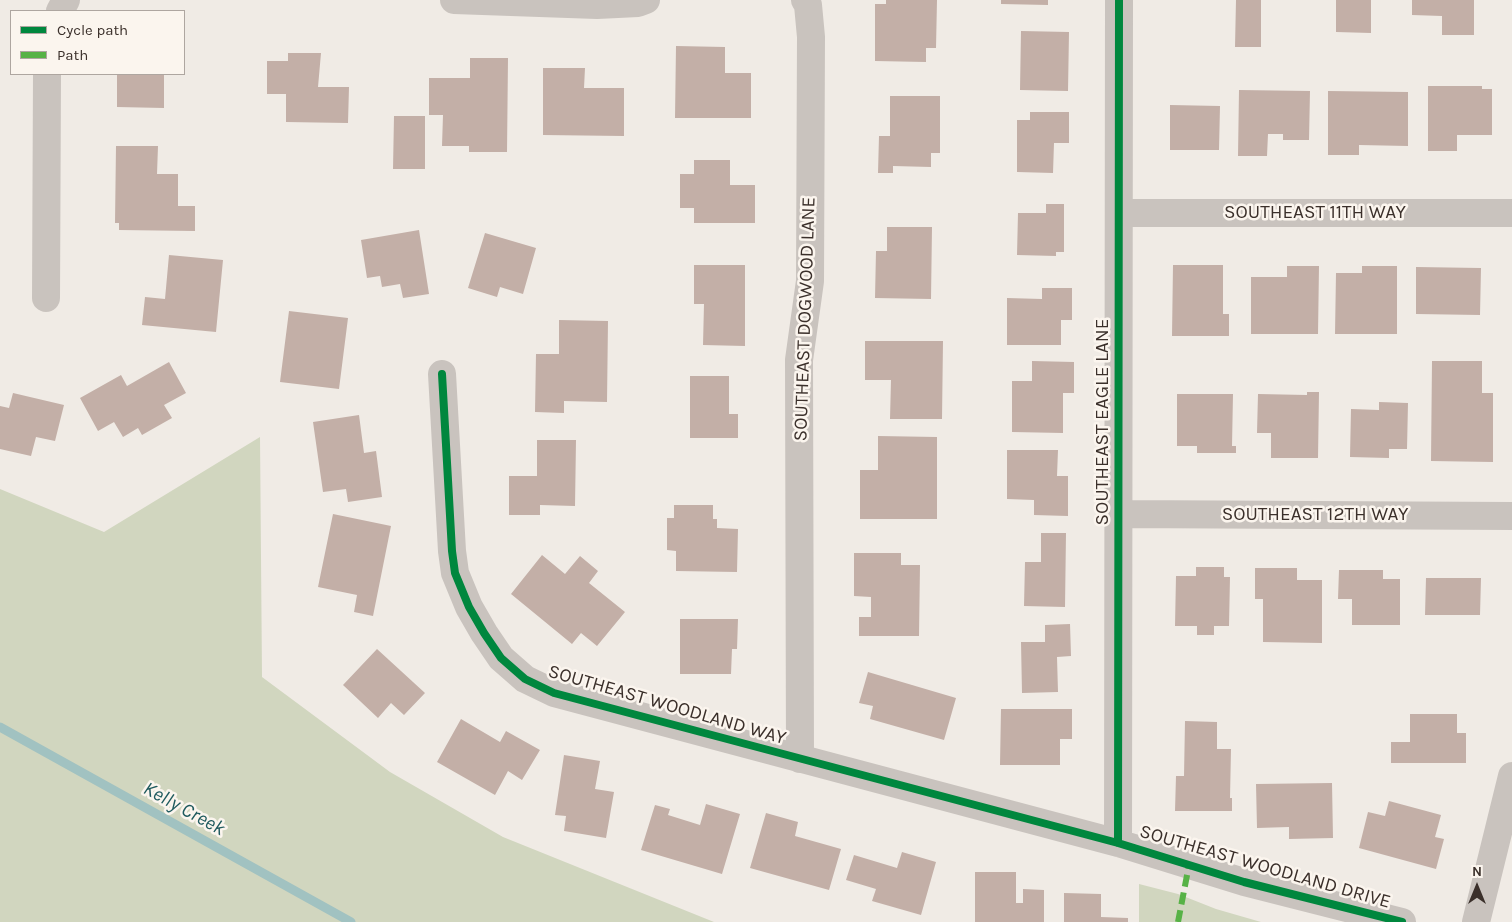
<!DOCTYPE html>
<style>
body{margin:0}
#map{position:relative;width:1512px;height:922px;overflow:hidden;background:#f0ebe5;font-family:Karla,sans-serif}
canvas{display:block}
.legend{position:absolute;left:10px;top:10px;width:175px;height:65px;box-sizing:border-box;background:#fbf5ee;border:1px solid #aea6a0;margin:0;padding:6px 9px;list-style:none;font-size:15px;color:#3b302b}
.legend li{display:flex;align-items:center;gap:10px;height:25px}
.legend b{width:25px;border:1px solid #aea6a0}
.north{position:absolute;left:1452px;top:862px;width:50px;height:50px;-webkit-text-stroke:4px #fbf5ee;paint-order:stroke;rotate:0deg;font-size:14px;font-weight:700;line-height:20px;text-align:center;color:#3b302b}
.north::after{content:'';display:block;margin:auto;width:18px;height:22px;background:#3b302b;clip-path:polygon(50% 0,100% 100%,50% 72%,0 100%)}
</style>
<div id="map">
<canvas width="1512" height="922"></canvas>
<ul class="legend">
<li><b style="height:6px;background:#00873e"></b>Cycle path</li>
<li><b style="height:6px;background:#57b246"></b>Path</li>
</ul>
<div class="north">N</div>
</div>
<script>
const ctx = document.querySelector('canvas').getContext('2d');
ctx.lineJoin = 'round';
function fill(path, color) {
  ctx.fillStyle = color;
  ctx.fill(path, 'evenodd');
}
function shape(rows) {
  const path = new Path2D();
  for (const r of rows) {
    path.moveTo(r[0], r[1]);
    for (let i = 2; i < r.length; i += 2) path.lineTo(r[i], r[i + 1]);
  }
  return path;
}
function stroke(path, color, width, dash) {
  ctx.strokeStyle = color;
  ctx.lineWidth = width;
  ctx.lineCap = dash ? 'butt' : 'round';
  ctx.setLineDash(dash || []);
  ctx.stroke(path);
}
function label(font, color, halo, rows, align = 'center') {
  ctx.font = font + ' Karla,sans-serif';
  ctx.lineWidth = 5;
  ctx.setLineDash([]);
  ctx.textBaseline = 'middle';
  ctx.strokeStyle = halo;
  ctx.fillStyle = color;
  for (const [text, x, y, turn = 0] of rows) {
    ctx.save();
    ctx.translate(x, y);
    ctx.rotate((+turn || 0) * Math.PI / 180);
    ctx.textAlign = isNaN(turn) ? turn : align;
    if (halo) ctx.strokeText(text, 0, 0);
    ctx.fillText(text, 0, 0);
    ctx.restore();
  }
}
fill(shape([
 [260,437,262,677,390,772,503,837,714,922,0,922,0,489,104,532],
 [1139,884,1178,894,1216,909,1261,922,1139,922]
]), '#d1d6bf');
stroke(shape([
 [0,727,351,922]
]), '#a1c2c1', 9);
fill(shape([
 [886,0,937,0,936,48,926,48,926,62,875,61,875,4,886,4],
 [1001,0,1048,0,1048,5,1001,4],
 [1236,0,1261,0,1261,47,1235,47],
 [1336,0,1371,0,1371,33,1336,32],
 [1412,0,1474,0,1474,35,1442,35,1442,16,1412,15],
 [1021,31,1069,32,1068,91,1020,90],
 [676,46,725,47,725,73,751,73,751,118,675,118],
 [288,53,321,53,318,87,349,87,348,123,286,122,286,94,267,94,267,61,288,61],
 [470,58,508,58,507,152,469,152,469,146,442,146,443,115,429,115,429,78,470,78],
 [543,68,585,68,584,88,624,88,624,136,543,135],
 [117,74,164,74,164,108,117,107],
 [1428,86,1482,86,1482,89,1492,89,1492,135,1457,135,1457,151,1428,151],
 [1239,90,1310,91,1309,140,1283,140,1283,134,1268,134,1267,156,1238,156],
 [1328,91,1408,92,1408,146,1359,145,1359,155,1328,155],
 [890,96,940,96,940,153,931,153,931,167,893,166,893,173,878,173,879,136,890,136],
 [1170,105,1220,106,1219,150,1170,150],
 [1030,112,1069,112,1069,143,1054,143,1053,173,1017,172,1017,120,1030,120],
 [394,116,425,116,425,169,393,169],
 [116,146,158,146,157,174,178,174,178,206,195,206,195,231,119,230,119,223,115,223],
 [694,160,730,160,730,185,755,185,755,223,694,223,694,208,680,208,680,174,694,174],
 [1046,204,1064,204,1064,252,1056,252,1056,256,1017,255,1018,213,1046,213],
 [887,227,932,227,931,299,875,298,876,251,887,251],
 [419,230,429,294,403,298,400,284,382,287,380,276,367,278,361,240],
 [485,233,536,248,523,294,500,287,497,297,468,288],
 [169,255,223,260,216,332,142,325,145,297,165,299],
 [694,265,745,265,745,346,703,345,704,304,694,304],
 [1173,265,1223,265,1223,314,1229,314,1229,336,1172,336],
 [1287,266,1319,266,1318,334,1251,334,1251,277,1287,277],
 [1362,266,1397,266,1397,334,1335,334,1336,273,1362,273],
 [1416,267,1481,268,1480,315,1416,314],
 [1042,288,1072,288,1072,320,1061,320,1061,345,1007,345,1007,298,1042,299],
 [289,311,348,318,339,389,280,382],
 [559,320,608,321,607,402,564,401,564,413,535,412,536,354,559,354],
 [865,341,943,341,942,419,890,419,891,380,865,380],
 [1032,361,1074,362,1074,393,1063,393,1063,433,1012,432,1012,381,1032,381],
 [1432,361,1482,361,1482,393,1493,393,1493,462,1431,461],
 [169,362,186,393,164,405,172,418,142,435,138,428,123,437,114,422,98,431,80,398,121,375,127,386],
 [690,376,729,376,729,414,738,414,738,438,690,438],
 [1307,392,1319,392,1318,458,1271,458,1271,433,1257,433,1258,394,1307,395],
 [13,393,64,405,55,441,36,437,31,456,0,449,0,406,9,408],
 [1177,394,1233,394,1232,446,1236,446,1236,453,1197,453,1197,446,1177,446],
 [1379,402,1408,403,1407,449,1389,449,1389,458,1350,457,1351,409,1379,410],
 [359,415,364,453,376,451,382,497,348,502,346,489,323,492,313,422],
 [878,436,937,437,937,519,860,519,860,470,878,470],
 [537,440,576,440,575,506,540,505,540,515,509,515,509,476,537,476],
 [1007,450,1058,450,1057,476,1068,476,1068,516,1034,515,1034,500,1007,499],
 [674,505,713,505,713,519,717,519,717,528,738,529,737,572,676,571,676,551,667,550,667,518,674,518],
 [333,514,391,526,373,616,354,612,357,595,318,587],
 [1041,533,1066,533,1065,607,1024,606,1025,562,1041,562],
 [854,553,901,553,901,565,920,565,919,636,859,636,859,617,871,617,871,597,854,596],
 [542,555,565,574,580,556,598,571,589,583,625,612,597,646,581,633,572,644,511,594],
 [1196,567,1224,567,1224,577,1230,577,1229,626,1214,626,1214,635,1197,635,1197,626,1175,626,1176,576,1196,576],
 [1255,568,1297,568,1297,580,1322,580,1322,643,1263,642,1263,599,1255,599],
 [1339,570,1383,570,1383,579,1400,579,1400,625,1352,625,1352,599,1338,599],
 [1426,578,1481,578,1480,615,1425,615],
 [680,619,738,619,737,649,732,649,731,674,680,674],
 [1070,624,1071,656,1057,657,1058,692,1022,693,1021,642,1045,642,1045,625],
 [377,649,425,693,404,715,391,703,378,718,343,685],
 [868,672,956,698,944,740,870,719,873,706,859,703],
 [1001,709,1072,709,1072,739,1060,739,1060,765,1000,765],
 [1410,714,1457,714,1457,733,1466,733,1466,763,1391,763,1391,742,1410,742],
 [461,719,500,742,506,731,540,750,522,780,508,771,495,795,437,762],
 [1185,721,1217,722,1217,749,1231,749,1230,798,1232,798,1232,811,1175,811,1176,776,1184,776],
 [564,755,600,761,595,789,614,792,606,838,564,831,566,816,555,815],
 [1332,783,1333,838,1289,839,1289,827,1257,828,1256,784],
 [1389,801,1441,815,1435,837,1444,839,1436,869,1359,848,1368,812,1385,816],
 [706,804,740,814,722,874,641,850,655,805,670,809,668,815,700,825],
 [766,813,798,822,795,836,841,849,829,890,750,868],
 [902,852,936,862,921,915,872,901,876,889,846,880,854,855,897,868],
 [975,872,1016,872,1016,903,1023,903,1023,889,1044,890,1044,922,975,922],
 [1064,893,1101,894,1101,917,1128,918,1128,922,1064,922]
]), '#c3afa7');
stroke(shape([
 [454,0,597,5,638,3,646,0],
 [60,11,66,0],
 [1119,213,1512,213],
 [46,298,47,74],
 [442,374,452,551,455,573,469,607,484,633,501,658,525,679,554,693,1118,843,1244,882,1402,922],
 [1119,514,1512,516],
 [800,759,799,360,810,281,811,37,808,5,805,0],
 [1118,843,1119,0],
 [1476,922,1512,776]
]), '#c9c3be', 28);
stroke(shape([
 [1178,922,1189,865]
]), '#57b246', 6, [12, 6]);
stroke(shape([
 [442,374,452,551,455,573,469,607,484,633,501,658,525,679,554,693,1118,843,1244,882,1402,922],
 [1118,843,1119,0]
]), '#00873e', 8);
label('19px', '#3b302b', '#fbf5ee', [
 ["SOUTHEAST 11TH WAY",1315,213],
 ["SOUTHEAST DOGWOOD LANE",805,319,-88],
 ["SOUTHEAST EAGLE LANE",1103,422,-90],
 ["SOUTHEAST 12TH WAY",1315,515],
 ["SOUTHEAST WOODLAND WAY",667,705,16],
 ["SOUTHEAST WOODLAND DRIVE",1265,867,16]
]);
label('italic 20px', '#1f5a5e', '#fbf5ee', [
 ["Kelly Creek",184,809,29]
]);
</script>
